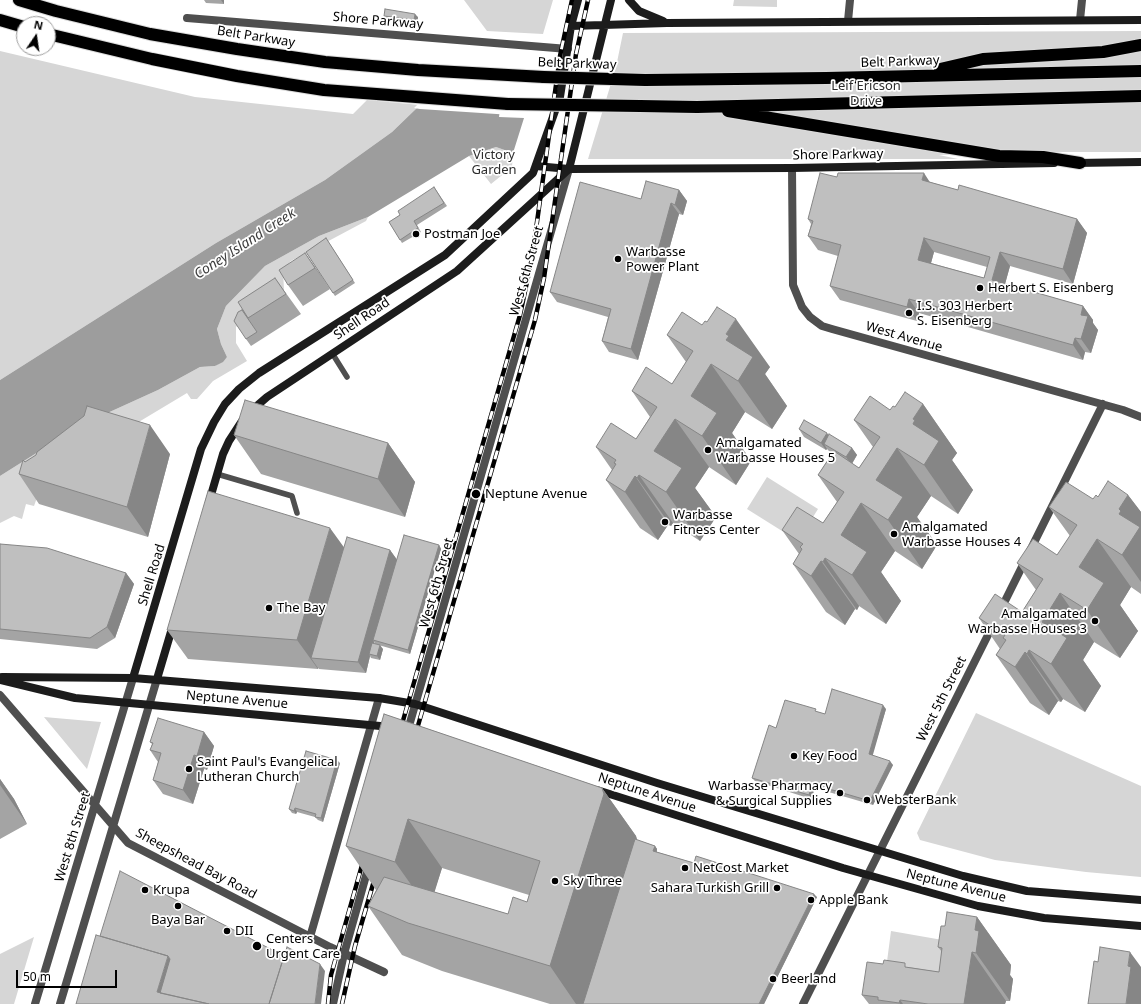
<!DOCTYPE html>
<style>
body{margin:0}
#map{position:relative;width:1141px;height:1004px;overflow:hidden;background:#fff;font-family:"Noto Sans",sans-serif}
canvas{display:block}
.north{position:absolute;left:16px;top:16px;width:40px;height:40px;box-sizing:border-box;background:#fff;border:1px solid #999;border-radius:50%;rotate:13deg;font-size:11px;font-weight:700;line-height:16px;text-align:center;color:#000}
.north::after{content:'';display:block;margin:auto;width:14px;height:18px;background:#000;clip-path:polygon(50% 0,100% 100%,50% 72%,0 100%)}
.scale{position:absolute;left:16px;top:970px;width:101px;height:18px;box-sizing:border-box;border:2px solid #000;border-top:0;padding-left:5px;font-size:12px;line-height:14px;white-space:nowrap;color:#000;-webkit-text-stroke:3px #fff;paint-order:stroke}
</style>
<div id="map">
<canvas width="1141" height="1004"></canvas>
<div class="north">N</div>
<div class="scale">50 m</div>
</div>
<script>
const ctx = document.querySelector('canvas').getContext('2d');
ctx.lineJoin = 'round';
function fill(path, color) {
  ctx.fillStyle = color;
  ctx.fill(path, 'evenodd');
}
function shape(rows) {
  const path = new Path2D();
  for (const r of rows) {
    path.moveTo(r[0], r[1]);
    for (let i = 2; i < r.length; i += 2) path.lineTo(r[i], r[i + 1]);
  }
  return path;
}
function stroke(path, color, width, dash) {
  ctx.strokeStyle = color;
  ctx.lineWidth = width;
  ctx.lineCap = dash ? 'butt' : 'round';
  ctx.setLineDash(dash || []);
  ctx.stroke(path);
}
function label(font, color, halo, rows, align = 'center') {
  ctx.font = font + ' "Noto Sans",sans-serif';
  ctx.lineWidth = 3.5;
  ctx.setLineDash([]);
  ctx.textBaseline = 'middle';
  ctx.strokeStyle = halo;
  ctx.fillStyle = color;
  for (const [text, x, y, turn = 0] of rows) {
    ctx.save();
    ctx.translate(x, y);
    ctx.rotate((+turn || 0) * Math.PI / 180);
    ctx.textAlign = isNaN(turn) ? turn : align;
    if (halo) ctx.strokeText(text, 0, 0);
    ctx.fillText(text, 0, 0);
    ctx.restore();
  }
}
fill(shape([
 [464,0,553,0,543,34,487,31],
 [734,0,777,0,777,7,733,6],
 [1141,31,1141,152,1011,152,939,155,958,159,588,159,616,67,623,33],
 [0,51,195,97,353,114,367,100,420,105,392,132,325,180,216,243,0,380],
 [496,147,513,153,512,167,491,184,469,156],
 [368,217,366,221,291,261,283,270,284,290,254,308,236,327,236,343,247,361,213,381,197,399,191,399,187,393,117,435,39,492,34,506,26,504,22,519,14,516,0,523,0,476,81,425,158,390,200,367,215,366,227,357,221,344,217,329,226,306,265,266,319,236],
 [767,477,818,509,798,541,747,509],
 [976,713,1141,786,1141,877,1086,872,995,860,920,840,917,833],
 [44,717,101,722,87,769],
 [891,931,954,942,945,1001,883,992],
 [34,937,14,1004,0,1004,0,954]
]), '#d6d6d6');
fill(shape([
 [420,105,500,109,499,117,524,118,513,153,496,147,469,156,368,217,319,236,265,266,226,306,217,329,221,344,227,357,223,362,215,366,200,367,158,390,81,425,0,476,0,380,216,243,325,180,392,132]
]), '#9d9d9d');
fill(shape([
 [419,103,502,109,501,115,524,116,512,115,420,109,414,108]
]), '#fff');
const highway = shape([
 [19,0,56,11,150,34,237,49,325,62,418,70,544,77],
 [0,20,24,27],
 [48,34,152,59,237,76,324,90,508,104],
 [940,69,983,59,1103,52,1141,45],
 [645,80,826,78,1141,71],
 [640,106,697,107,1141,96],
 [728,111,999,156,1043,157,1080,163]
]);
stroke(highway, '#dbdbdb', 14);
stroke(shape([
 [332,353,347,377],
 [217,474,292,496,297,513]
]), '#4f4f4f', 5.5);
stroke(shape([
 [187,18,568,49],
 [1080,20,1082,0],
 [848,21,850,0],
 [792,168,793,285,802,307,810,317,822,326,832,329,1123,410,1141,417],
 [1001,609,1103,404],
 [0,695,128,843,330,947,384,972],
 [407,733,569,169],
 [310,937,379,698],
 [35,1004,133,678],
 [60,1004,157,679],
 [333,1004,344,954,369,865],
 [803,1004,994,623]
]), '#4f4f4f', 8);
stroke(shape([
 [629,0,639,11,663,21],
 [571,26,667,23,1141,20],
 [1076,163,1141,162],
 [536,166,569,169,792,168,1054,163],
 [251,411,267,397,457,271,569,169,611,0],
 [209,502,223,454,229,441,242,421],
 [2,677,133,678,379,698,415,704,657,783,963,876,1027,891,1141,900],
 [133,678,201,449,214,422,225,404,239,389,259,373,445,255,533,173,560,97,571,26,578,0],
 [157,679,173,625],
 [0,680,75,698,391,727],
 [597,790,843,868,978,906,1044,918,1141,926]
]), '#1c1c1c', 8);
stroke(highway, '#000', 12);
const rail = shape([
 [400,731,520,315,532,258,560,56,572,0],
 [415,736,535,320,544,278,576,54,588,0],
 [328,1004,331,975,364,858],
 [342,1004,355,946,376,874]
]);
stroke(rail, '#000', 4.5);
stroke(rail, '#fff', 3, [9]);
const highwayBridge = shape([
 [544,77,645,80],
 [508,104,640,106]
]);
stroke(highwayBridge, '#dbdbdb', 14, []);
stroke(highwayBridge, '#000', 12);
fill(shape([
 [204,0,224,0,224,4,206,3],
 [384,16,418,17,417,24,386,20],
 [837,177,930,182,958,190,1077,219,1087,233,1073,284,1010,266,1005,284,1083,306,1093,320,1093,323,1098,330,1091,353,1085,352,1083,360,919,313,917,321,840,300,830,286,838,256,818,250,808,236,811,224,808,219],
 [934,252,987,267,984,278,931,263],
 [434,187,447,206,417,225,421,232,402,243,389,222,400,215],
 [679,190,687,201,683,215,679,214,638,360,609,352,602,341,608,317,557,302,550,292,641,199],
 [326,238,355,283,335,296,306,252],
 [305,253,330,289,303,306,288,285],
 [275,278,301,314,251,346,246,339,242,310],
 [667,335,770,367,765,374,787,406,772,429,745,412,732,433,751,461,736,485,709,467,695,488,716,517,700,541,673,523,671,526,668,525,658,540,640,528,606,480,612,470,596,447,636,439,650,417,632,391,672,384,686,362],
 [923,404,957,453,952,460,973,490,958,514,931,496,917,517,937,545,922,569,895,551,881,572,901,601,886,624,859,606,857,610,855,609,845,625,826,612,793,564,799,554,782,530,823,523,837,502,818,475,832,453,829,451,827,449,826,450,804,437,799,429,829,435,852,448,857,455,852,464,859,468,873,447,854,420,890,410,895,407],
 [234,435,388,443,415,482,405,517,261,474],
 [170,454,148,537,39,504,19,474,25,462],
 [1128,495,1141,512,1141,594,1131,587,1120,605,1138,631,1120,658,1094,642,1083,660,1101,686,1085,712,1063,699,1061,702,1058,701,1049,715,1030,703,996,655,1000,649,979,618,1022,612,1036,590,1017,563,1057,555,1070,536,1049,507,1093,499,1098,497],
 [0,544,126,573,134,584,115,638,97,649,0,639],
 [439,545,441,549,410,654,375,644,374,642,374,644,383,649,380,660,371,658,370,656,366,673,319,669,318,668,318,669,188,659,167,630,344,548,390,550,397,560],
 [886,709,872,755,893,765,873,805,815,788,811,799,755,781,752,778,776,728,818,712,825,714],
 [384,714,602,788,636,836,637,840,655,846,657,849,657,852,694,863,817,897,764,1004,550,1004,442,971,402,955,368,906,376,890,346,846],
 [442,868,529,895,527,902,508,914,434,892],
 [204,732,214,746,207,770,204,769,193,804,163,794,153,780,158,762,150,750,152,744,150,742],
 [340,763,323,822,318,820,315,817,297,812,296,814,292,813,289,809],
 [0,779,14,799,27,824,0,839],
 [977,917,1011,965,1010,975,1013,979,1010,1001,1006,1001,1005,1004,869,1004,862,995,908,967,939,972,942,952,938,947]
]), '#a4a4a4');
fill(shape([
 [221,0,224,0,224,4],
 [415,14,418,17,417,24,414,20],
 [924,173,933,187,922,180],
 [679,190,687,201,683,215,675,205],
 [671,203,679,214,638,360,631,349],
 [1077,219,1087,233,1073,284,1063,269],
 [924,238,934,252,928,274,918,260],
 [1000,252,1010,266,1002,295,992,280],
 [305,253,320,274,330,289,315,268],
 [909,299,919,313,917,321,907,307],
 [1083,306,1093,320,1093,323,1098,330,1091,353,1081,339,1081,315],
 [736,319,770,367,765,374,787,406,772,429,738,381,726,340,726,334],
 [1075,338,1085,352,1083,360,1073,345],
 [711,364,745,412,732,433,751,461,736,485,702,436,691,396],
 [923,404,957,453,952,460,973,490,958,514,924,465,913,424,913,419],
 [675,419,709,467,695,488,716,517,700,541,666,492,654,451],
 [150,425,170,454,148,537,127,507],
 [827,433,832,440,824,444,827,449,826,450,821,443],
 [388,443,415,482,405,517,378,479],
 [852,448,857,455,851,465,846,457],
 [897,448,931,496,917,517,937,545,922,569,888,520,876,480],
 [639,475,673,523,671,526,637,478],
 [635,476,668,525,658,540,625,492],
 [1128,495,1141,512,1141,582,1122,555,1119,509],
 [861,503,895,551,881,572,901,601,886,624,852,575,841,535],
 [330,528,351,557,311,658,318,668,318,669,297,640],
 [1097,539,1131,587,1120,605,1138,631,1120,658,1087,610,1079,567],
 [439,545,441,549,410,654,408,650],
 [390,550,398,561,373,640,374,642,371,655,369,654,370,656,366,673,358,662],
 [825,558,859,606,857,610,823,562],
 [821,561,855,609,845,625,811,576],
 [126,573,134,584,115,638,107,627],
 [1060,593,1094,642,1083,660,1101,686,1085,712,1051,664,1042,622],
 [380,645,383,649,380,660,377,656],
 [1029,650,1063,699,1061,702,1027,654],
 [1025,652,1058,701,1049,715,1015,667],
 [883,705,886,709,872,758,869,754],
 [204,732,214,746,207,770,197,756],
 [194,755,204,769,193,804,183,790],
 [337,760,340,763,323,822,321,818],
 [890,761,893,765,873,805,870,801],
 [0,779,14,799,27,824,0,785],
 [812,784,815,788,811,799,809,795],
 [602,788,636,836,638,843,587,1004,576,1004,550,966],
 [295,808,297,812,296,814,294,811],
 [408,819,442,868,429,910,395,862],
 [655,846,657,849,656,855,653,851],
 [814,894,817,897,764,1004,759,1004],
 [977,917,1011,965,1010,975,1013,979,1010,1001,976,953,975,930],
 [972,952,1006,1001,1005,1004,964,1004],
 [1130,952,1141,967,1141,1004,1126,1004,1128,966],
 [168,956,173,963,163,996,157,992],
 [320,964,325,971,321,1004,315,1004],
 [900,1000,903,1004,900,1004,899,1003]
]), '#868686');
const building = shape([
 [385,9,415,14,414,20,384,16,385,9],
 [820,173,837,177,838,173,924,173,922,180,958,190,959,185,1077,219,1063,269,1000,252,992,280,1083,306,1081,315,1088,316,1081,339,1075,338,1073,345,909,299,907,307,830,286,841,245,808,236,813,221,808,219,820,173],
 [924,238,990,257,984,278,918,260,924,238],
 [646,181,679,190,675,205,671,203,631,349,602,341,611,309,550,292,580,182,641,199,646,181],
 [434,187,444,203,414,221,418,228,400,240,389,222,400,215,398,211,434,187],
 [326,238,353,280,333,293,306,252,326,238],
 [305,253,315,268,288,285,279,270,305,253],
 [275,278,286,294,248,318,238,302,275,278],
 [717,307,736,319,726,334,729,336,726,340,753,357,738,381,711,364,691,396,717,413,702,436,675,419,654,451,682,468,666,492,639,475,637,478,635,476,625,492,606,480,616,464,614,463,616,460,596,447,611,423,636,439,657,407,632,391,646,367,672,384,693,351,667,335,682,312,702,325,705,321,707,322,717,307],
 [242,310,257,332,246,339,234,321,238,312,242,310],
 [905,392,923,404,913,419,915,420,913,424,939,441,924,465,897,448,876,480,903,497,888,520,861,503,841,535,867,552,852,575,825,558,823,562,821,561,811,576,793,564,802,549,800,547,803,544,782,530,797,507,823,523,844,492,818,475,834,451,859,468,880,437,854,420,870,396,890,410,893,406,895,407,905,392],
 [245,400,388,443,378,479,234,435,245,400],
 [87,406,150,425,127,507,19,474,23,460,25,462,36,455,37,452,84,416,87,406],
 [804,420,827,433,821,443,799,429,804,420],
 [829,434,852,448,846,457,824,444,829,434],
 [1108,481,1128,495,1119,509,1121,511,1119,514,1140,527,1122,555,1097,539,1079,567,1104,583,1087,610,1060,593,1042,622,1067,638,1051,664,1029,650,1027,654,1025,652,1015,667,996,655,1006,640,1003,638,1005,635,979,618,995,594,1022,612,1043,579,1017,563,1033,539,1057,555,1077,525,1049,507,1066,482,1093,499,1096,495,1098,497,1108,481],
 [208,491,330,528,297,640,167,630,208,491],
 [404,535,439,545,408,650,373,640,404,535],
 [347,537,390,550,358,662,311,658,347,537],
 [0,544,47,548,126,573,107,627,90,638,0,629,0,544],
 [372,643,380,645,377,656,369,654,372,643],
 [832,689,883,705,869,754,890,761,870,801,812,784,809,795,752,778,769,725,776,728,785,700,816,709,815,711,825,714,832,689],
 [384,714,602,788,604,794,550,966,408,923,368,906,384,877,508,914,513,897,527,902,540,861,408,819,395,862,346,846,384,714],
 [158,718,204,732,197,756,194,755,183,790,153,780,161,753,150,750,153,743,150,742,158,718],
 [306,751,337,760,321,818,315,817,316,814,295,808,294,811,289,809,306,751],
 [635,839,655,846,653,851,694,863,696,856,814,894,759,1004,583,1004,635,839],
 [120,871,284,956,269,1004,209,1004,160,993,170,959,168,956,100,936,120,871],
 [947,912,977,917,975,930,979,931,976,953,972,952,964,1004,928,1004,900,1000,899,1003,878,1000,878,997,862,995,867,962,883,964,884,960,905,963,905,967,939,972,942,948,938,947,941,926,945,926,947,912],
 [96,935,168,956,157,992,209,1004,76,1004,96,935],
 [287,947,320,964,315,1004,269,1004,287,947],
 [1100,947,1130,952,1128,966,1131,967,1126,1004,1088,1004,1094,961,1098,962,1100,947]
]);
fill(building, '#bfbfbf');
stroke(building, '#868686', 1);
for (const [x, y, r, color] of [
 [416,234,4,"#000"],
 [618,259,4,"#000"],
 [980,288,4,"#000"],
 [909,313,4,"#000"],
 [708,450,4,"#000"],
 [476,494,5,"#000"],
 [665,522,4,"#000"],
 [894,534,4,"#000"],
 [269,608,4,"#000"],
 [1095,621,4,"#000"],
 [794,756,4,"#000"],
 [189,769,4,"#000"],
 [840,793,4,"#000"],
 [867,800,4,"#000"],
 [685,868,4,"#000"],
 [555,881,4,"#000"],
 [777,888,4,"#000"],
 [145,890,4,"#000"],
 [811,900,4,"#000"],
 [178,906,4,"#000"],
 [227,931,4,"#000"],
 [257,946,5,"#000"],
 [773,979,4,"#000"]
]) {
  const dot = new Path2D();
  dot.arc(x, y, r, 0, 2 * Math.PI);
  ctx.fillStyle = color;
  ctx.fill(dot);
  stroke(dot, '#fff', 1.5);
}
label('13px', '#000', '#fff', [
 ["Shore Parkway",378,21,5],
 ["Belt Parkway",256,37,9],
 ["Belt Parkway",900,62,-2],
 ["Belt Parkway",577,64,2],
 ["Shore Parkway",838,155,-1],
 ["West 6th Street",527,271,-74],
 ["Shell Road",362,319,-34],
 ["West Avenue",904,337,16],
 ["Shell Road",152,575,-73],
 ["West 6th Street",437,583,-74],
 ["West 5th Street",942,699,-63],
 ["Neptune Avenue",237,700,5],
 ["Neptune Avenue",647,793,18],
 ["West 8th Street",73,837,-73],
 ["Sheepshead Bay Road",196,864,28],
 ["Neptune Avenue",956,886,14]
]);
label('13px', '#2d2d2d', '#fff', [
 ["Leif Ericson",866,86],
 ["Drive",866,101],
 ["Victory",494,155],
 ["Garden",494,170]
]);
label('13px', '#000', '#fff', [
 ["Postman Joe",424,234],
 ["Warbasse",626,252],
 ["Power Plant",626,267],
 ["Herbert S. Eisenberg",988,288],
 ["I.S. 303 Herbert",917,306],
 ["S. Eisenberg",917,321],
 ["Amalgamated",716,443],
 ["Warbasse Houses 5",716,458],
 ["Neptune Avenue",485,494],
 ["Warbasse",673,515],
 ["Fitness Center",673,530],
 ["Amalgamated",902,527],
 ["Warbasse Houses 4",902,542],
 ["The Bay",277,608],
 ["Amalgamated",1087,614,"right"],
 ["Warbasse Houses 3",1087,629,"right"],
 ["Key Food",802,756],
 ["Saint Paul's Evangelical",197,762],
 ["Lutheran Church",197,777],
 ["Warbasse Pharmacy",832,786,"right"],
 ["& Surgical Supplies",832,801,"right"],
 ["WebsterBank",875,800],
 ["NetCost Market",693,868],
 ["Sky Three",563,881],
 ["Sahara Turkish Grill",769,888,"right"],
 ["Krupa",153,890],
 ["Apple Bank",819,900],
 ["Baya Bar",178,920,"center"],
 ["DII",235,931],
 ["Centers",266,939],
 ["Urgent Care",266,954],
 ["Beerland",781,979]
], 'left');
label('italic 14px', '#3e3e3e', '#fff', [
 ["Coney Island Creek",245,244,-33]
]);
</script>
